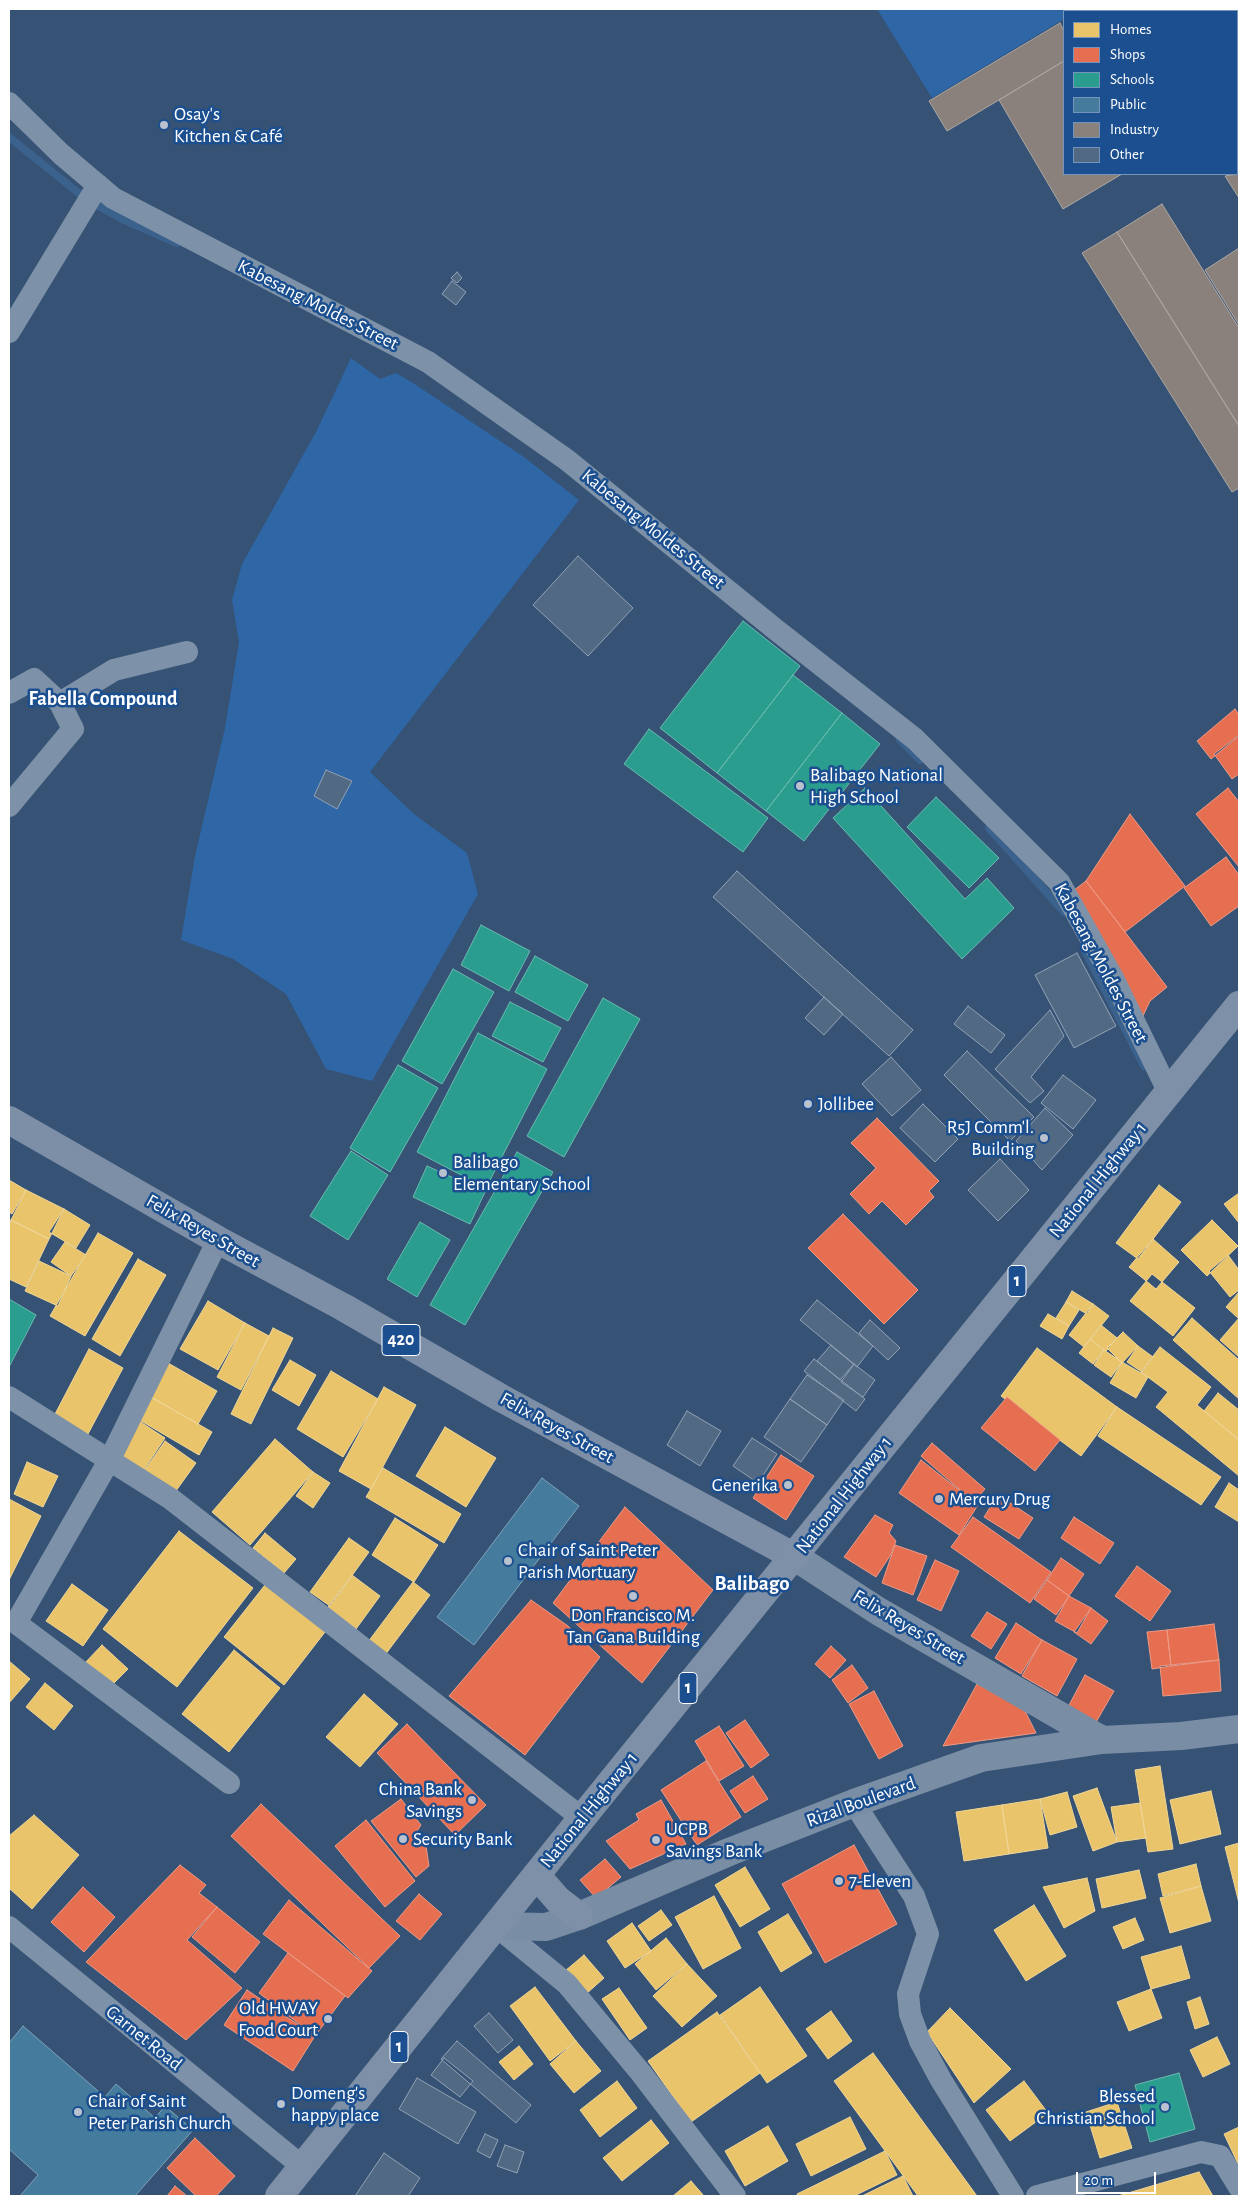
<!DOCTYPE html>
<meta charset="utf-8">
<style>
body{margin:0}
#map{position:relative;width:1248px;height:2205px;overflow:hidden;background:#365274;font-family:"Alegreya Sans",sans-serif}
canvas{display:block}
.frame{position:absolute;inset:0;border:10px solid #fff;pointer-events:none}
.legend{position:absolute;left:1063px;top:10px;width:175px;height:165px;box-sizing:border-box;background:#1b4f8f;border:1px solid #7695bc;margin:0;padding:6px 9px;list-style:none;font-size:15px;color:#fff}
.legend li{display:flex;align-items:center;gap:10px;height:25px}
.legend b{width:25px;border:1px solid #7695bc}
.scale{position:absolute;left:1076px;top:2172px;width:80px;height:22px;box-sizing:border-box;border:2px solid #fff;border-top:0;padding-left:6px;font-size:15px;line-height:18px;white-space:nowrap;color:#fff;-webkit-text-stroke:4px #1b4f8f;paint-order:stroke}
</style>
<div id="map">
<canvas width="1248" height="2205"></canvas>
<div class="frame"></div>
<ul class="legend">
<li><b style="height:14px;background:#e9c46a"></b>Homes</li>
<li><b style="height:14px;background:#e76f51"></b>Shops</li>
<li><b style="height:14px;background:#2a9d8f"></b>Schools</li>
<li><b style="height:14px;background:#457b9d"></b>Public</li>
<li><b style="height:14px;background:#8a817c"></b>Industry</li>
<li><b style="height:14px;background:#526984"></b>Other</li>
</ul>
<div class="scale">20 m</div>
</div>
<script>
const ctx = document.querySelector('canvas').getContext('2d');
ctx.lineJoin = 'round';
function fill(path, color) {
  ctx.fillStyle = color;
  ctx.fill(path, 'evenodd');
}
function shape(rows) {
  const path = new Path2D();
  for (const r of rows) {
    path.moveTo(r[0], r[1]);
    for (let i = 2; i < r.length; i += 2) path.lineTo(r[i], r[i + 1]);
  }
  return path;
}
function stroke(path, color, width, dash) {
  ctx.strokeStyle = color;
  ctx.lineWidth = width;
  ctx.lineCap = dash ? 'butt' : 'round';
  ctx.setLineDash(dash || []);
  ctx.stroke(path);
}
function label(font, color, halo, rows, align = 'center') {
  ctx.font = font + ' "Alegreya Sans",sans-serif';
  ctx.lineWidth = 5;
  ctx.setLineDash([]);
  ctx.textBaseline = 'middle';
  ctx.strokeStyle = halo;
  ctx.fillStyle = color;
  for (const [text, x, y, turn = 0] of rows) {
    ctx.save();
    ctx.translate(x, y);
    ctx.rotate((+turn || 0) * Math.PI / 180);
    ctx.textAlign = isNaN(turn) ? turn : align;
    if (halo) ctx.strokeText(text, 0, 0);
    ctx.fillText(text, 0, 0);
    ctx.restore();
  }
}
fill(shape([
 [877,9,1082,9,1078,11,1064,11,1064,19,932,98],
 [351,358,380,379,396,373,413,383,524,457,579,500,370,772,414,814,467,853,478,894,372,1081,326,1069,286,994,233,959,181,940,195,856,225,728,239,642,232,600,242,564,316,432]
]), '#2f66a5');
const homes = shape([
 [9,1180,26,1190,12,1214,9,1212,9,1180],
 [1159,1185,1181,1202,1138,1259,1116,1243,1159,1185],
 [26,1190,64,1209,49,1239,11,1220,26,1190],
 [1239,1193,1239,1223,1224,1204,1239,1193],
 [64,1209,90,1225,76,1248,49,1232,64,1209],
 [11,1220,49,1239,26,1287,9,1279,9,1226,11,1220],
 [1212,1220,1238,1246,1207,1276,1181,1250,1212,1220],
 [98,1233,133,1253,85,1336,50,1316,98,1233],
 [1153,1239,1179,1262,1156,1289,1129,1267,1153,1239],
 [65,1242,86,1255,71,1276,51,1262,65,1242],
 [1228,1255,1239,1270,1239,1290,1230,1297,1209,1271,1228,1255],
 [138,1259,166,1275,120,1356,92,1339,138,1259],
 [39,1261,71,1276,58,1306,25,1291,39,1261],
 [1152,1274,1195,1308,1173,1336,1130,1301,1152,1274],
 [1072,1291,1093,1304,1087,1314,1066,1302,1072,1291],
 [1239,1292,1239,1319,1226,1307,1239,1292],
 [208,1301,245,1323,218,1370,180,1349,208,1301],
 [1066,1302,1079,1310,1069,1326,1056,1318,1066,1302],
 [1093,1304,1109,1316,1084,1347,1069,1335,1093,1304],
 [1048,1314,1069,1326,1062,1339,1040,1326,1048,1314],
 [1192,1318,1239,1360,1239,1399,1173,1340,1192,1318],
 [1239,1318,1239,1357,1220,1340,1239,1318],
 [245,1323,269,1336,241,1390,217,1377,245,1323],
 [1101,1325,1117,1338,1106,1351,1090,1339,1101,1325],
 [273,1328,293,1338,251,1424,231,1414,273,1328],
 [1123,1332,1138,1346,1122,1363,1107,1348,1123,1332],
 [1090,1339,1104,1350,1093,1364,1079,1353,1090,1339],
 [1138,1346,1153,1357,1142,1372,1127,1362,1138,1346],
 [1160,1347,1211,1387,1197,1405,1239,1440,1239,1476,1156,1407,1168,1392,1141,1372,1160,1347],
 [1037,1348,1117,1407,1081,1456,1001,1396,1037,1348],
 [89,1349,123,1368,88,1434,54,1416,89,1349],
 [1104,1350,1122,1362,1111,1377,1094,1365,1104,1350],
 [290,1360,316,1375,299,1406,272,1390,290,1360],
 [1122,1362,1148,1377,1136,1398,1110,1383,1122,1362],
 [168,1363,217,1391,198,1424,149,1396,168,1363],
 [331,1371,378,1399,343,1457,297,1429,331,1371],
 [384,1387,416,1405,371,1489,339,1471,384,1387],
 [1218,1393,1239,1410,1239,1440,1204,1411,1218,1393],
 [149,1396,212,1432,199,1455,136,1418,149,1396],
 [1117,1407,1221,1477,1201,1505,1098,1436,1117,1407],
 [139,1421,165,1438,143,1471,117,1454,139,1421],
 [445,1427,496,1458,466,1507,416,1476,445,1427],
 [275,1439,313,1472,250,1545,212,1512,275,1439],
 [165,1441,196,1463,173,1495,142,1474,165,1441],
 [27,1462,58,1476,43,1507,14,1494,27,1462],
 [383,1468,461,1514,444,1543,366,1497,383,1468],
 [313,1472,330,1483,313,1508,296,1496,313,1472],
 [1229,1483,1239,1490,1239,1522,1215,1507,1229,1483],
 [9,1499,41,1516,9,1580,9,1499],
 [395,1518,438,1545,414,1582,372,1555,395,1518],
 [179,1531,253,1588,177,1687,103,1629,179,1531],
 [265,1533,296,1559,284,1573,253,1548,265,1533],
 [349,1538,369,1552,330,1606,310,1592,349,1538],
 [352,1575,380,1596,356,1629,328,1607,352,1575],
 [413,1582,430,1595,382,1659,365,1646,413,1582],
 [72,1584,108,1610,83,1646,46,1621,72,1584],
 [265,1585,325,1632,284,1685,224,1637,265,1585],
 [102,1645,128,1669,109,1688,84,1664,102,1645],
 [234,1650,280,1688,229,1752,182,1714,234,1650],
 [9,1661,30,1679,9,1703,9,1661],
 [45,1683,73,1706,54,1730,26,1707,45,1683],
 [364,1694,398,1724,360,1767,326,1737,364,1694],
 [1160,1766,1173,1849,1148,1852,1135,1770,1160,1766],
 [1097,1788,1117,1842,1093,1851,1073,1796,1097,1788],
 [1211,1791,1221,1834,1180,1844,1170,1800,1211,1791],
 [1067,1792,1077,1827,1050,1835,1040,1799,1067,1792],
 [1040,1799,1048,1848,1009,1854,1002,1805,1040,1799],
 [1140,1803,1146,1838,1117,1842,1111,1807,1140,1803],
 [1002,1805,1009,1854,964,1861,956,1812,1002,1805],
 [34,1815,79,1855,32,1909,9,1888,9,1836,34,1815],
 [1239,1843,1239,1903,1225,1847,1239,1843],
 [1196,1864,1201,1886,1163,1896,1158,1874,1196,1864],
 [745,1867,770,1909,740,1927,715,1885,745,1867],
 [1139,1870,1146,1898,1102,1908,1096,1879,1139,1870],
 [1087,1878,1095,1911,1064,1928,1043,1887,1087,1878],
 [1201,1886,1211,1921,1170,1933,1160,1898,1201,1886],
 [714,1896,741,1948,703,1969,675,1917,714,1896],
 [1034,1905,1066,1956,1026,1981,994,1930,1034,1905],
 [661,1910,672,1925,649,1941,638,1926,661,1910],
 [788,1914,812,1953,781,1972,758,1932,788,1914],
 [1135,1918,1144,1940,1123,1949,1113,1927,1135,1918],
 [632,1923,651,1951,625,1968,607,1941,632,1923],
 [666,1938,687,1964,656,1990,635,1964,666,1938],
 [1181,1946,1190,1978,1151,1989,1141,1957,1181,1946],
 [584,1955,604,1978,586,1994,565,1971,584,1955],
 [687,1964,717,1996,682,2027,653,1996,687,1964],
 [535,1987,576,2041,550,2061,510,2006,535,1987],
 [760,1987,807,2056,767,2083,720,2015,760,1987],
 [619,1988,647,2028,630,2040,602,1999,619,1988],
 [1151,1989,1162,2018,1129,2031,1117,2002,1151,1989],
 [1200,1997,1209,2024,1195,2029,1187,2002,1200,1997],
 [950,2008,1011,2069,974,2103,927,2032,950,2008],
 [831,2011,852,2041,828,2059,806,2029,831,2011],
 [717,2012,760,2073,691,2122,648,2061,717,2012],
 [1217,2037,1230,2064,1203,2077,1190,2050,1217,2037],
 [576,2041,601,2071,574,2093,550,2064,576,2041],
 [519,2046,533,2064,514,2080,499,2062,519,2046],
 [873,2053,977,2196,918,2196,834,2081,873,2053],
 [617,2081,637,2108,600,2137,580,2110,617,2081],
 [1024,2081,1048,2113,1010,2141,986,2110,1024,2081],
 [1117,2102,1132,2148,1100,2158,1086,2112,1117,2102],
 [850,2117,866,2149,811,2176,796,2144,850,2117],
 [651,2120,669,2143,622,2181,603,2158,651,2120],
 [768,2126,788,2161,745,2186,725,2151,768,2126],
 [1239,2127,1239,2166,1224,2134,1239,2127],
 [885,2151,897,2175,854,2196,798,2196,797,2194,885,2151],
 [1199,2172,1213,2196,1118,2196,1199,2172],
 [903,2176,913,2196,862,2196,903,2176],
 [691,2181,704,2196,673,2196,691,2181]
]);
fill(homes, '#e9c46a');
stroke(homes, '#f0d697', 1);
const shops = shape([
 [1235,709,1239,715,1239,736,1211,759,1197,741,1235,709],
 [1239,735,1239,774,1232,779,1214,754,1239,735],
 [1228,788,1239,802,1239,867,1196,814,1228,788],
 [1130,814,1185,886,1125,932,1086,881,1130,814],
 [1226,857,1239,875,1239,906,1211,926,1184,888,1226,857],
 [1086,881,1167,987,1150,1001,1140,1022,1069,894,1086,881],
 [877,1118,939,1181,929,1191,934,1197,906,1225,882,1201,869,1214,850,1194,876,1168,851,1143,877,1118],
 [843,1214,918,1290,884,1324,808,1248,843,1214],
 [1007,1397,1060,1440,1035,1471,981,1428,1007,1397],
 [932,1443,985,1489,974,1502,921,1456,932,1443],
 [781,1455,814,1476,786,1520,753,1498,781,1455],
 [921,1460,978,1505,959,1535,899,1493,921,1460],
 [998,1495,1033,1518,1019,1539,984,1517,998,1495],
 [625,1507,713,1590,642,1683,553,1603,625,1507],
 [875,1515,893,1525,889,1533,896,1541,890,1556,876,1577,844,1557,875,1515],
 [973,1517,1051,1572,1030,1603,951,1547,973,1517],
 [1074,1517,1114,1543,1100,1564,1061,1538,1074,1517],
 [895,1545,927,1556,913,1595,882,1583,895,1545],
 [1061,1558,1084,1574,1069,1596,1047,1580,1061,1558],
 [935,1560,959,1571,941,1611,917,1600,935,1560],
 [1137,1566,1171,1591,1150,1621,1115,1596,1137,1566],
 [1047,1580,1069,1596,1056,1615,1034,1599,1047,1580],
 [1069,1596,1091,1608,1077,1633,1055,1621,1069,1596],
 [531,1600,568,1626,600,1657,525,1755,449,1696,531,1600],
 [1091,1608,1108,1621,1091,1644,1074,1632,1091,1608],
 [987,1612,1007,1624,991,1649,971,1636,987,1612],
 [1016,1623,1042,1640,1021,1674,995,1658,1016,1623],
 [1214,1624,1219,1660,1171,1666,1167,1630,1214,1624],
 [1167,1630,1171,1666,1152,1669,1147,1632,1167,1630],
 [1042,1640,1077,1659,1057,1696,1022,1676,1042,1640],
 [831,1646,846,1660,830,1678,815,1664,831,1646],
 [1219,1660,1221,1691,1163,1696,1160,1666,1219,1660],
 [852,1665,868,1688,848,1703,832,1680,852,1665],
 [1085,1675,1114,1691,1095,1724,1067,1709,1085,1675],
 [977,1684,1023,1707,1036,1733,943,1746,977,1684],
 [874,1691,903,1746,879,1759,849,1704,874,1691],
 [745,1720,769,1755,751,1768,726,1733,745,1720],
 [407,1724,486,1805,455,1835,377,1753,407,1724],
 [719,1726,744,1766,719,1781,695,1741,719,1726],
 [706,1761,741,1817,697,1845,661,1790,706,1761],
 [753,1776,768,1799,745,1813,730,1791,753,1776],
 [401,1799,421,1825,417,1831,426,1846,429,1866,416,1877,371,1821,401,1799],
 [661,1800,686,1844,630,1869,606,1841,639,1820,636,1814,661,1800],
 [261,1804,400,1936,369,1968,231,1836,261,1804],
 [366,1820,415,1881,385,1907,335,1846,366,1820],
 [854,1845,897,1924,825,1963,782,1884,854,1845],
 [605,1859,621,1877,596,1898,580,1880,605,1859],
 [180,1865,206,1885,199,1893,217,1907,187,1940,242,1988,186,2040,86,1962,180,1865],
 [83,1887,115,1917,84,1952,51,1922,83,1887],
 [419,1894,442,1914,420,1940,396,1921,419,1894],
 [289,1900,372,1971,348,1998,263,1934,289,1900],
 [217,1907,260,1942,235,1973,192,1937,217,1907],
 [288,1953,345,1996,315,2036,259,1993,288,1953],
 [247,1990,315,2036,293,2071,224,2025,247,1990],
 [195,2138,235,2176,216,2196,196,2196,167,2168,195,2138],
 [175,2186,187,2196,167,2196,175,2186]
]);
fill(shops, '#e76f51');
stroke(shops, '#ee9a85', 1);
const schools = shape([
 [743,621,800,666,717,773,660,728,743,621],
 [793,675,842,713,766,811,717,773,793,675],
 [842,713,880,744,804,841,766,811,842,713],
 [649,729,768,818,743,852,624,764,649,729],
 [865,788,965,899,987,878,1014,908,962,959,833,818,865,788],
 [936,797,999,858,969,888,907,827,936,797],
 [481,925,530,951,509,991,461,965,481,925],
 [535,956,588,985,568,1021,515,992,535,956],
 [453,969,494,992,442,1084,402,1061,453,969],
 [603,998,640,1019,564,1157,527,1136,603,998],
 [510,1002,561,1028,543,1062,492,1036,510,1002],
 [478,1033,547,1069,486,1188,417,1152,478,1033],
 [398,1065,438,1088,390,1172,350,1148,398,1065],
 [351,1151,388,1175,348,1240,310,1216,351,1151],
 [517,1152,553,1172,465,1325,430,1305,517,1152],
 [427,1166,485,1192,470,1224,413,1197,427,1166],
 [420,1222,450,1240,417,1297,387,1279,420,1222],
 [9,1299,36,1315,9,1367,9,1299],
 [1179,2073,1195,2129,1150,2142,1135,2085,1179,2073]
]);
fill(schools, '#2a9d8f');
stroke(schools, '#6abab1', 1);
const public = shape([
 [542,1478,579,1506,474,1645,437,1617,542,1478],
 [23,2026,105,2097,116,2084,155,2118,165,2106,193,2130,135,2196,20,2196,38,2175,9,2149,9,2043,23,2026]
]);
fill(public, '#457b9d');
stroke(public, '#7da3ba', 1);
const industry = shape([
 [1177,9,1221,9,1223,11,1178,11,1177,9],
 [1224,9,1239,9,1239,34,1237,30,1237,11,1225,11,1224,9],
 [1060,23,1064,31,1064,61,947,131,929,101,1060,23],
 [1237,34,1239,38,1239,108,1237,104,1237,34],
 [1064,61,1064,174,1122,174,1063,209,999,100,1064,61],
 [1237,113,1239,117,1239,161,1237,163,1237,113],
 [1239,167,1239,198,1225,176,1237,174,1237,169,1239,167],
 [1162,204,1239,328,1239,426,1117,232,1162,204],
 [1117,232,1239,426,1239,488,1232,492,1082,253,1117,232],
 [1239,248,1239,325,1205,270,1239,248]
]);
fill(industry, '#8a817c');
stroke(industry, '#ada7a3', 1);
stroke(shape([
 [9,137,86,199,122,219,177,243],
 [900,740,920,760],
 [989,828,1064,912],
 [1085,951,1144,1066]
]), '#3b618d', 8);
const building = shape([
 [457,272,462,278,457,283,451,278,457,272],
 [452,281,466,292,456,305,442,294,452,281],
 [578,556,633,608,588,656,533,605,578,556],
 [326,770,352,781,337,809,314,796,326,770],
 [737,871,913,1030,889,1056,713,897,737,871],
 [1077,953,1116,1026,1074,1048,1035,975,1077,953],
 [824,997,843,1014,824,1035,805,1018,824,997],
 [968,1006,1005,1035,991,1053,954,1024,968,1006],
 [1050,1010,1064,1036,1031,1077,1044,1091,1030,1103,995,1069,1050,1010],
 [967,1051,1034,1117,1010,1141,944,1075,967,1051],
 [891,1057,921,1090,892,1116,862,1084,891,1057],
 [1063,1075,1096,1100,1073,1129,1041,1103,1063,1075],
 [923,1104,958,1139,935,1162,900,1128,923,1104],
 [1045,1108,1073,1135,1042,1170,1016,1141,1045,1108],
 [1000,1159,1029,1190,998,1221,968,1190,1000,1159],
 [817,1300,873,1346,857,1367,800,1320,817,1300],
 [870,1320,900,1348,888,1360,859,1333,870,1320],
 [831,1345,854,1364,840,1380,817,1361,831,1345],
 [814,1359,865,1399,856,1411,804,1371,814,1359],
 [854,1364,875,1380,863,1397,841,1382,854,1364],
 [807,1375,844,1400,827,1425,790,1399,807,1375],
 [790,1399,827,1425,801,1462,764,1437,790,1399],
 [687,1411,721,1431,700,1466,667,1445,687,1411],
 [752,1438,777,1454,758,1483,733,1466,752,1438],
 [489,2013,513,2040,498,2053,474,2026,489,2013],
 [457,2041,531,2105,516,2123,441,2059,457,2041],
 [444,2058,473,2081,460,2097,431,2075,444,2058],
 [417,2078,476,2112,458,2144,399,2109,417,2078],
 [485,2134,498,2140,490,2158,477,2151,485,2134],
 [505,2145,524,2152,517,2173,497,2166,505,2145],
 [384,2153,420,2178,408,2196,355,2196,384,2153]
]);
fill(building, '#526984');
stroke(building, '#92a2b6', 1);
stroke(shape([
 [9,103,61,154,113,198,428,362,567,460,775,629,915,739,1059,882,1114,980,1169,1093],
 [9,332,98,185],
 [9,693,34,679,60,703,114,670,187,652],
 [9,806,73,729,60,703],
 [218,1240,110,1459,16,1623,229,1783],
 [9,1397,171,1499,582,1818],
 [854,1803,914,1896,928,1934,908,1994,910,2014,920,2041,941,2080,1013,2196],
 [496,1926,567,1984,641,2073,735,2196],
 [9,1927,303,2167],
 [1037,2196,1201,2152,1220,2156,1239,2187]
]), '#7d92a8', 22);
stroke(shape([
 [795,1557,878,1611,1102,1740],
 [496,1926,546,1927,579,1916,729,1852,854,1803,981,1758,1102,1740,1181,1736,1239,1729]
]), '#798da4', 28);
stroke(shape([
 [9,1120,218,1240,343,1307,501,1398,795,1557]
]), '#7d8ea7', 28);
stroke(shape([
 [537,1876,558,1900,579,1916],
 [279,2196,582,1818,1239,1005]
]), '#7e90a7', 28);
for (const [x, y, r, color] of [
 [164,125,5,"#b9c2ce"],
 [800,786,5,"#b9c2ce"],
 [808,1104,5,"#b9c2ce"],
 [1044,1138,5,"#b9c2ce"],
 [443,1173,5,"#b9c2ce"],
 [788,1485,5,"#b9c2ce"],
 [939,1499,5,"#b9c2ce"],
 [508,1561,5,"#b9c2ce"],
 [633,1596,5,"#b9c2ce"],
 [472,1800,5,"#b9c2ce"],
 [403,1839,5,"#b9c2ce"],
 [656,1840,5,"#b9c2ce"],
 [839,1881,5,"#b9c2ce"],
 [328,2019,5,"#b9c2ce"],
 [281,2104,5,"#b9c2ce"],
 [1165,2107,5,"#b9c2ce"],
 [78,2112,5,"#b9c2ce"]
]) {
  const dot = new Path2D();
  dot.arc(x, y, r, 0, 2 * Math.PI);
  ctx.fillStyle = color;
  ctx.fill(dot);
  stroke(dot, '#1b4f8f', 2);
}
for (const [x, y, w] of [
 [1017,1281,18],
 [401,1340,38],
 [688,1688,18],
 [399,2047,18]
]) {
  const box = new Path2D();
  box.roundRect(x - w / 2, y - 15.5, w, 31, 4);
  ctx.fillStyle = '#1b4f8f';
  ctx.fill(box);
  stroke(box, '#fff', 1);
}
label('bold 18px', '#fff', null, [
 ["1",1017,1281],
 ["420",401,1340],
 ["1",688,1688],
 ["1",399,2047]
]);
label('19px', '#fff', '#1b4f8f', [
 ["Osay's",174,114],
 ["Kitchen & Café",174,136],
 ["Balibago National",810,775],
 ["High School",810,797],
 ["Jollibee",818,1104],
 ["R5J Comm'l.",1034,1127,"right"],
 ["Building",1034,1149,"right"],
 ["Balibago",453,1162],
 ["Elementary School",453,1184],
 ["Generika",778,1485,"right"],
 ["Mercury Drug",949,1499],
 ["Chair of Saint Peter",518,1550],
 ["Parish Mortuary",518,1572],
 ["Don Francisco M.",633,1615,"center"],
 ["Tan Gana Building",633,1637,"center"],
 ["China Bank",462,1789,"right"],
 ["Savings",462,1811,"right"],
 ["UCPB",666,1829],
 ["Savings Bank",666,1851],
 ["Security Bank",413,1839],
 ["7-Eleven",849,1881],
 ["Old HWAY",318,2008,"right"],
 ["Food Court",318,2030,"right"],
 ["Domeng's",291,2093],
 ["happy place",291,2115],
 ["Blessed",1155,2096,"right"],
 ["Christian School",1155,2118,"right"],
 ["Chair of Saint",88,2101],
 ["Peter Parish Church",88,2123]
], 'left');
label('19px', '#fff', '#1b4f8f', [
 ["Kabesang Moldes Street",318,305,27],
 ["Kabesang Moldes Street",653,529,39],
 ["Kabesang Moldes Street",1101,963,62],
 ["National Highway 1",1098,1180,-51],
 ["Felix Reyes Street",203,1231,30],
 ["Felix Reyes Street",557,1428,29],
 ["National Highway 1",844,1495,-52],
 ["Felix Reyes Street",909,1627,31],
 ["Rizal Boulevard",861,1802,-20],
 ["National Highway 1",589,1810,-51],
 ["Garnet Road",144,2038,39]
]);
label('bold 20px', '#fff', '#1b4f8f', [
 ["Fabella Compound",103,699]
]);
label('bold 21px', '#fff', '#1b4f8f', [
 ["Balibago",752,1584]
]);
</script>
